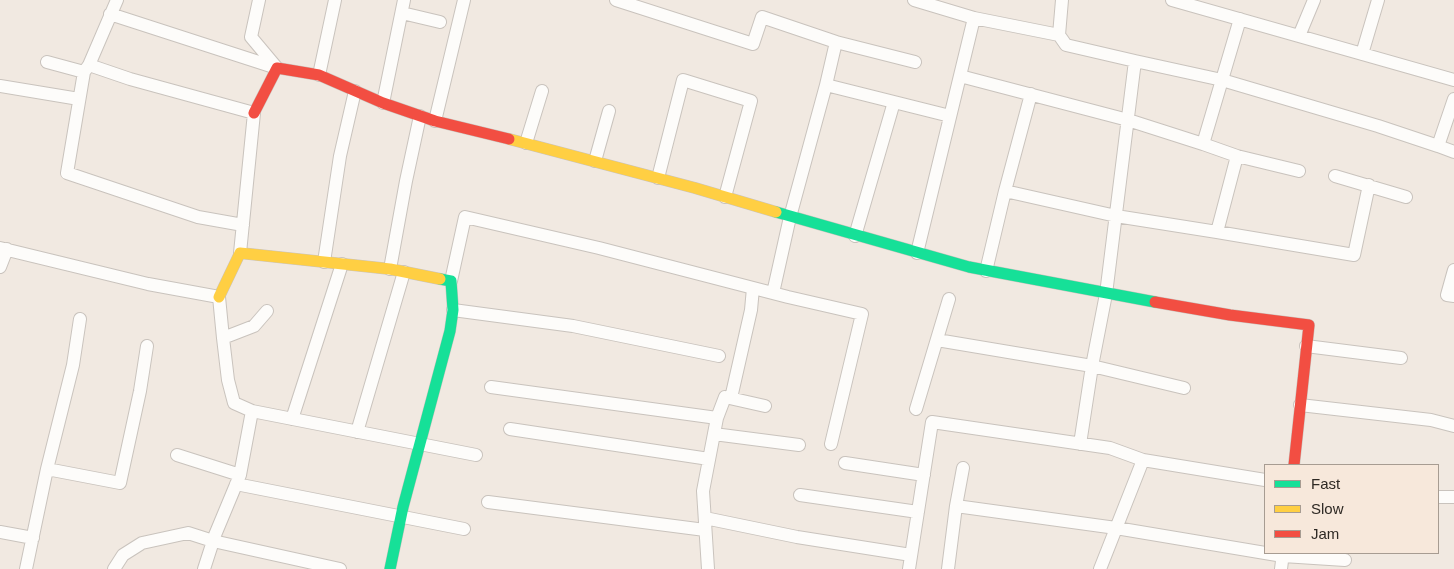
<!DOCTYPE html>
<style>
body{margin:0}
#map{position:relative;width:1454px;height:569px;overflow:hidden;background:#f1e9e1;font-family:Helvetica,sans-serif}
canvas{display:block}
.legend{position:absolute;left:1264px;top:464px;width:175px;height:90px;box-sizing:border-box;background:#f7e8db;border:1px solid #a79c92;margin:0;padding:6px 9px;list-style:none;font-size:15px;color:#2e2924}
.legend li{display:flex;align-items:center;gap:10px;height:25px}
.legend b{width:25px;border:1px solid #a79c92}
</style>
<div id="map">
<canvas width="1454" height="569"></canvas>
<ul class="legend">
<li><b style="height:6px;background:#16e098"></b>Fast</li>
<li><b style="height:6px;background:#ffcf43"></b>Slow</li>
<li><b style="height:6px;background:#f24e42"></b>Jam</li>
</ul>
</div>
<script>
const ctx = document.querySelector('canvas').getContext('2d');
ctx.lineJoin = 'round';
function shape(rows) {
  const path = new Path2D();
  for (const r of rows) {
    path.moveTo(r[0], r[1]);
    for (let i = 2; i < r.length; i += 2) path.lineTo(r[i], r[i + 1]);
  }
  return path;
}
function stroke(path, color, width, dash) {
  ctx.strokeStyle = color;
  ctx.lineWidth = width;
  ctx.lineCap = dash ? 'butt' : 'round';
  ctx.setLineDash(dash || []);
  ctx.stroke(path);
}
const street = shape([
 [616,0,753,44,762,17,836,42,826,85,950,116],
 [914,0,974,18],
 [1172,0,1454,80],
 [402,13,440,22],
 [110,14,277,68,251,37,259,0],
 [1299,36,1314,0],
 [836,42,915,62],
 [1362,54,1378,0],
 [1135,61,1222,80,1378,126,1438,146],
 [47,62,84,72,89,65,130,79,254,113,240,253],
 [89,65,117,0],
 [84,72,67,173,198,217,243,225],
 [319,75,335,0],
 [960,76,1128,120,1203,144],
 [0,86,79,99],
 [1454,99,1438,146,1454,152],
 [383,103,404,0],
 [435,121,464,0],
 [526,143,542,91],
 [1237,156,1299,171],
 [595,161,609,111],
 [1335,176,1406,197],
 [658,178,683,80,751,101,725,197],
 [1005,191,1031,94],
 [1217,232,1354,255,1369,185],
 [855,236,894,102],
 [0,248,148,284,219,297,223,338,228,380,234,403,252,411],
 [917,253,974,18,1059,35,1062,0],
 [324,262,340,156,355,91],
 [0,267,7,249],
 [390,269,406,181,420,116],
 [1454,270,1447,295,1454,296],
 [986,271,1005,191,1116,216,1217,232,1237,156,1203,144,1240,19],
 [451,281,465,217,599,248,788,297,862,314,831,444],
 [773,293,790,217,826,85],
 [453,310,573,326,719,356],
 [223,338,254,326,267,311],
 [937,340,1092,366,1106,294,1135,61,1066,45,1059,35],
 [1306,346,1401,358],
 [491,387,717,418],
 [731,398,751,310,753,288],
 [1300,405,1431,420,1454,426],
 [916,409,949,299],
 [292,419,342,264],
 [510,429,709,459],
 [357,432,404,272],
 [714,434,799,445],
 [1080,444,1092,366,1184,388],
 [177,455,240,475],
 [1143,460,1265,480],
 [845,463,924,475],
 [47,469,73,365,80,319],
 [236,484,464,529],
 [800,495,918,512],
 [1438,497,1454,497],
 [488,502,705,530],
 [956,506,1116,528,1283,556,1345,560],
 [705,518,797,537,911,555],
 [0,532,33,538],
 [26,569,47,469,120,483,140,391,147,346],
 [114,569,123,555,142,543,188,533,213,541,340,569],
 [204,569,215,535,240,475,252,411,476,455],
 [708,569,703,491,717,418,725,397,765,406],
 [909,569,932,422,1110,448,1143,460,1100,569],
 [948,569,956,506,963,468],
 [1281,569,1283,553]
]);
const fast = shape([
 [776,212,969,267,1155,302],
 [390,569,403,507,450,331,453,310,451,281,440,279]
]);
const slow = shape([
 [509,139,695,188,776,212],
 [219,297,240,253,390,269,440,279]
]);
const jam = shape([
 [254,113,277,68,319,75,383,103,435,121,509,139],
 [1155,302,1230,315,1309,325,1294,465]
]);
stroke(street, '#c9c3bd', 14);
stroke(fast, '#c9c3bd', 12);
stroke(slow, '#c9c3bd', 12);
stroke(jam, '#c9c3bd', 12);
stroke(street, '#fdfcfa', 12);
stroke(fast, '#16e098', 11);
stroke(slow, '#ffcf43', 11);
stroke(jam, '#f24e42', 11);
</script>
